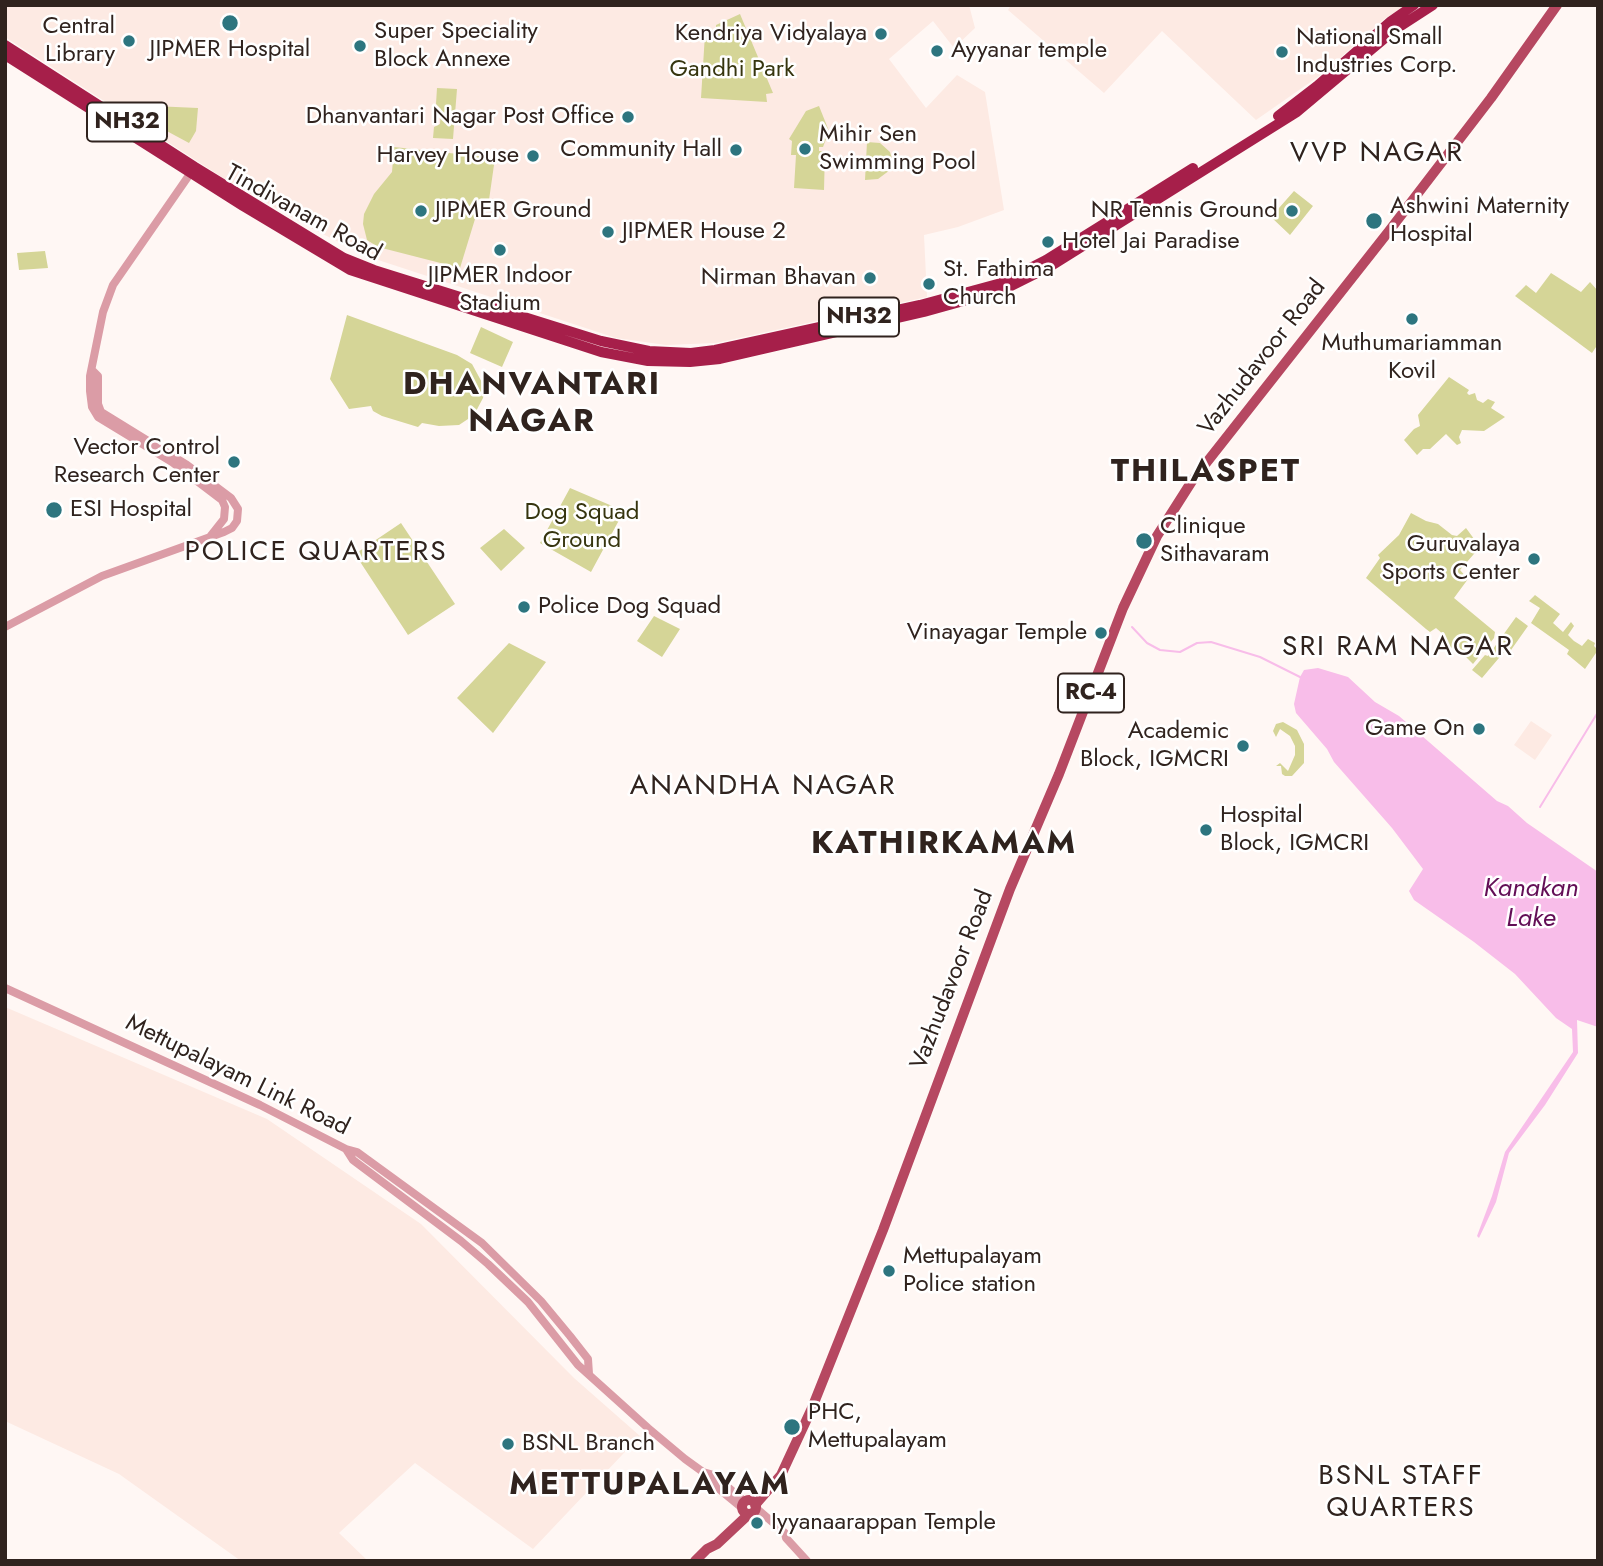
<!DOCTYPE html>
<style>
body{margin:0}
#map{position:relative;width:1603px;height:1566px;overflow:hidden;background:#fff7f4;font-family:Jost,sans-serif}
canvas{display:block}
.frame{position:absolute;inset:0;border:7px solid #30231e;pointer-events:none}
</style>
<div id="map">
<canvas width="1603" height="1566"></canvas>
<div class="frame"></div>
</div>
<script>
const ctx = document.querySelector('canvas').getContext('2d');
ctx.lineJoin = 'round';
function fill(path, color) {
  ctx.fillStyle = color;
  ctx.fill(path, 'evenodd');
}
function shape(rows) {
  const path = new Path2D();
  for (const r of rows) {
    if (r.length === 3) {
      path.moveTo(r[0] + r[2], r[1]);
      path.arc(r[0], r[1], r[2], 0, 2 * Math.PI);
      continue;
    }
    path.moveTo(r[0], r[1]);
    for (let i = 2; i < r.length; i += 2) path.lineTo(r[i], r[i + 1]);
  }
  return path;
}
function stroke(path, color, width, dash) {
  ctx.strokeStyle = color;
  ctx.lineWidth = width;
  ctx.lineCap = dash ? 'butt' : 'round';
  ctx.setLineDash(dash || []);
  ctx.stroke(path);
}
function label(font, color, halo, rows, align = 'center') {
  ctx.font = font + ' Jost,sans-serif';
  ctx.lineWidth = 5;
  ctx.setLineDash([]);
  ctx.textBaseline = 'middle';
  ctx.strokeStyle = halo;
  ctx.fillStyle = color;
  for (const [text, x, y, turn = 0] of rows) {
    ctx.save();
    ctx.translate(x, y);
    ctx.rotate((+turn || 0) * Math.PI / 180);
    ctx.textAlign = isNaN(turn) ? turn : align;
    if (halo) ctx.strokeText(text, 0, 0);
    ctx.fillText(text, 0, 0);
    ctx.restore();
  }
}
fill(shape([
 [5,5,969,5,975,28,954,48,933,21,889,59,926,108,957,75,985,92,1004,210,958,227,924,235,927,297,716,343,666,345,616,338,366,256,311,228,228,181,5,37],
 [1011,5,1406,5,1383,20,1322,74,1256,120,1162,31,1104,93,1008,10],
 [1531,721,1552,735,1535,760,1514,745],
 [5,1007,267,1119,421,1224,574,1378,640,1436,533,1549,415,1463,339,1533,368,1561,241,1561,119,1474,5,1421]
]), '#fdeae3');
fill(shape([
 [740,14,773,93,766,94,767,102,701,98,705,34,716,28,716,25],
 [437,88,457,89,453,139,433,138,434,127,440,124,441,109,436,104],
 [153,106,198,108,196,131,189,143,163,129,153,120],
 [819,106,829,131,823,147,819,147,819,151,825,151,824,190,794,188,796,155,791,155,792,141,789,139,806,111],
 [867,142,880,143,890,152,892,159,890,170,878,179,865,180],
 [394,147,495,158,488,207,479,206,460,268,378,247,367,240,363,224,364,214,374,194,392,172],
 [1294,191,1313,206,1290,235,1271,217],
 [45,251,48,268,19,270,17,253],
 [1551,273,1581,292,1590,282,1598,291,1598,344,1592,353,1515,296,1526,285,1536,293],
 [347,315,457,355,472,364,485,388,483,398,474,415,459,425,439,426,422,423,418,427,382,416,373,411,371,406,349,409,330,379],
 [481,327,513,342,502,367,470,353],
 [1449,377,1469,390,1467,393,1469,395,1475,393,1477,400,1483,403,1488,399,1495,402,1491,408,1505,417,1484,431,1462,430,1459,437,1461,443,1457,445,1446,434,1430,449,1423,449,1417,455,1404,440,1414,429,1420,426,1418,415],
 [570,488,624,511,591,572,540,543],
 [1411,513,1426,521,1438,524,1452,535,1457,536,1466,528,1480,547,1460,570,1468,579,1454,598,1495,632,1494,638,1473,664,1454,645,1451,648,1441,641,1444,635,1436,628,1430,632,1426,629,1366,578,1380,558,1378,555,1399,535],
 [401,523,455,604,408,635,355,554],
 [504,529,525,548,501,571,480,548],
 [1535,595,1560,614,1553,623,1563,632,1571,622,1574,626,1568,635,1574,641,1582,646,1588,639,1595,643,1594,646,1598,650,1585,669,1567,654,1569,650,1531,623,1540,608,1529,601],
 [654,616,680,629,662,657,637,641],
 [1516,617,1528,626,1511,650,1509,652,1504,652,1482,678,1472,670,1485,655,1488,656],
 [509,643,546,662,493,733,457,698],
 [1283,722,1297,730,1304,744,1304,763,1292,776,1285,776,1282,774,1281,766,1276,766,1280,763,1288,771,1295,755,1295,746,1290,736,1280,729,1276,737,1273,731,1276,724]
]), '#d5d597');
fill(shape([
 [1318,668,1348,677,1375,702,1399,716,1497,801,1508,806,1527,823,1598,872,1598,1027,1577,1020,1578,1053,1545,1105,1509,1153,1496,1202,1479,1238,1477,1236,1492,1196,1505,1152,1573,1052,1572,1029,1556,1018,1515,974,1474,942,1414,900,1409,891,1423,869,1392,828,1334,762,1327,749,1296,713,1294,704,1300,677,1304,670]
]), '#f8bde9');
stroke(shape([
 [1132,627,1147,643,1160,650,1180,652,1197,643,1211,642,1260,657,1300,677],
 [1540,807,1598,712]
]), '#f8bde9', 2);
stroke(shape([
 [192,171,113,285,103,312,90,376,90,391,92,407,98,417,172,462,222,500,225,507,224,519,209,538],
 [5,627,102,576,224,532,232,528,237,521,238,509,231,498,187,465,101,412,98,404,98,376,93,371],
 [5,988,260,1105,346,1149,353,1160,461,1241,488,1264,528,1302,578,1365,648,1428,685,1459,703,1472,714,1475,745,1502],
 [346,1149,357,1152,482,1243,541,1301,570,1336,588,1359,589,1374],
 [703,1472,708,1480,742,1508],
 [756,1508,785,1533,786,1538,807,1561]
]), '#db9ca6', 8);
stroke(shape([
 [749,1507,7],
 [755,1505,781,1475,812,1408,883,1230,1010,889,1059,774,1123,608,1157,536,1192,481,1389,231,1491,98,1557,5],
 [695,1561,707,1549,717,1544,749,1514]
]), '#b64861', 10);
stroke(shape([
 [5,45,195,167,344,258,374,270,601,341,649,351,691,353,715,350,920,305,1001,283,1046,260,1193,168],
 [5,55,243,206,350,270,601,352,648,361,690,362,720,359,924,312,1003,290,1051,266,1297,112,1396,29,1433,5],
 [1278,116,1317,86,1391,21,1414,5]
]), '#a61f4a', 10);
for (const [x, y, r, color] of [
 [230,23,9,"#2d757f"],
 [881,34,7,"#2d757f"],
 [129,41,7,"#2d757f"],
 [360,46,7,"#2d757f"],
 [937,51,7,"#2d757f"],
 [1282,52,7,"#2d757f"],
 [628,117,7,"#2d757f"],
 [805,149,7,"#2d757f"],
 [736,150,7,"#2d757f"],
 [533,156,7,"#2d757f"],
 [421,211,7,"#2d757f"],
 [1292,211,7,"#2d757f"],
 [1374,221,9,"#2d757f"],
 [608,232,7,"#2d757f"],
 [1048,242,7,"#2d757f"],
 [500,250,7,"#2d757f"],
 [870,278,7,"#2d757f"],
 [929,284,7,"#2d757f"],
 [1412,319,7,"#2d757f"],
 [234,462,7,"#2d757f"],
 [54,510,9,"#2d757f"],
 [1144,541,9,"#2d757f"],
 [1534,559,7,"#2d757f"],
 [524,607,7,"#2d757f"],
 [1101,633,7,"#2d757f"],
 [1479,729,7,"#2d757f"],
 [1243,746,7,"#2d757f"],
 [1206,830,7,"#2d757f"],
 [889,1271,7,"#2d757f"],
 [792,1427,9,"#2d757f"],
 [508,1444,7,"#2d757f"],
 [757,1523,7,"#2d757f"]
]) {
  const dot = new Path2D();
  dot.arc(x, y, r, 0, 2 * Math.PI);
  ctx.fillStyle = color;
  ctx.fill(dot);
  stroke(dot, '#fff', 2.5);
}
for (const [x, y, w] of [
 [127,122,80],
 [859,317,80],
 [1091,693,66]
]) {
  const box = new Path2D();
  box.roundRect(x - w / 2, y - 19.5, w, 39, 5);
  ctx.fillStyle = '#fff';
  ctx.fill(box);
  stroke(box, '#30231e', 2);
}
label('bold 23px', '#30231e', null, [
 ["NH32",127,122],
 ["NH32",859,317],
 ["RC-4",1091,693]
]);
label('24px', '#30231e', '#fff', [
 ["Central",115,27,"right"],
 ["Library",115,55,"right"],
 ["Super Speciality",374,32],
 ["Block Annexe",374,60],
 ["Kendriya Vidyalaya",867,34,"right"],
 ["National Small",1296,38],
 ["Industries Corp.",1296,66],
 ["JIPMER Hospital",230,50,"center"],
 ["Ayyanar temple",951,51],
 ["Dhanvantari Nagar Post Office",614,117,"right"],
 ["Mihir Sen",819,135],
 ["Swimming Pool",819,163],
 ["Community Hall",722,150,"right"],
 ["Harvey House",519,156,"right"],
 ["Ashwini Maternity",1390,207],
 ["Hospital",1390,235],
 ["JIPMER Ground",435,211],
 ["NR Tennis Ground",1278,211,"right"],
 ["JIPMER House 2",622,232],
 ["Hotel Jai Paradise",1062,242],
 ["St. Fathima",943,270],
 ["Church",943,298],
 ["JIPMER Indoor",500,276,"center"],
 ["Stadium",500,304,"center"],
 ["Nirman Bhavan",856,278,"right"],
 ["Muthumariamman",1412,344,"center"],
 ["Kovil",1412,372,"center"],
 ["Vector Control",220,448,"right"],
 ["Research Center",220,476,"right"],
 ["ESI Hospital",70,510],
 ["Clinique",1160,527],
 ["Sithavaram",1160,555],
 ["Guruvalaya",1520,545,"right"],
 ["Sports Center",1520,573,"right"],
 ["Police Dog Squad",538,607],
 ["Vinayagar Temple",1087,633,"right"],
 ["Game On",1465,729,"right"],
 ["Academic",1229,732,"right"],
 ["Block, IGMCRI",1229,760,"right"],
 ["Hospital",1220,816],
 ["Block, IGMCRI",1220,844],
 ["Mettupalayam",903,1257],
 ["Police station",903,1285],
 ["PHC,",808,1413],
 ["Mettupalayam",808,1441],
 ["BSNL Branch",522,1444],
 ["Iyyanaarappan Temple",771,1523]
], 'left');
label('24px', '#36350f', '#fff', [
 ["Gandhi Park",732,70],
 ["Dog Squad",582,513],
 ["Ground",582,541]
]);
label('24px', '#30231e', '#fff', [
 ["Tindivanam Road",303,214,29],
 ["Vazhudavoor Road",1263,358,-52],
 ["Vazhudavoor Road",953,980,-69],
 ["Mettupalayam Link Road",237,1076,26]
]);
label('italic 26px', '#630e56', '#fff', [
 ["Kanakan",1531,890],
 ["Lake",1531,920]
]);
ctx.letterSpacing = '2px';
label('28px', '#30231e', '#fff', [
 ["VVP NAGAR",1377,154],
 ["POLICE QUARTERS",316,553],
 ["SRI RAM NAGAR",1398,648],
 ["ANANDHA NAGAR",763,787],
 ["BSNL STAFF",1401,1477],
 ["QUARTERS",1401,1509]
]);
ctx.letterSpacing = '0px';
ctx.letterSpacing = '2px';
label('bold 32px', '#30231e', '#fff', [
 ["DHANVANTARI",532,386],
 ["NAGAR",532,423],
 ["THILASPET",1206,473],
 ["KATHIRKAMAM",944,845],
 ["METTUPALAYAM",650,1486]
]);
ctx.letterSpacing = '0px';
</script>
